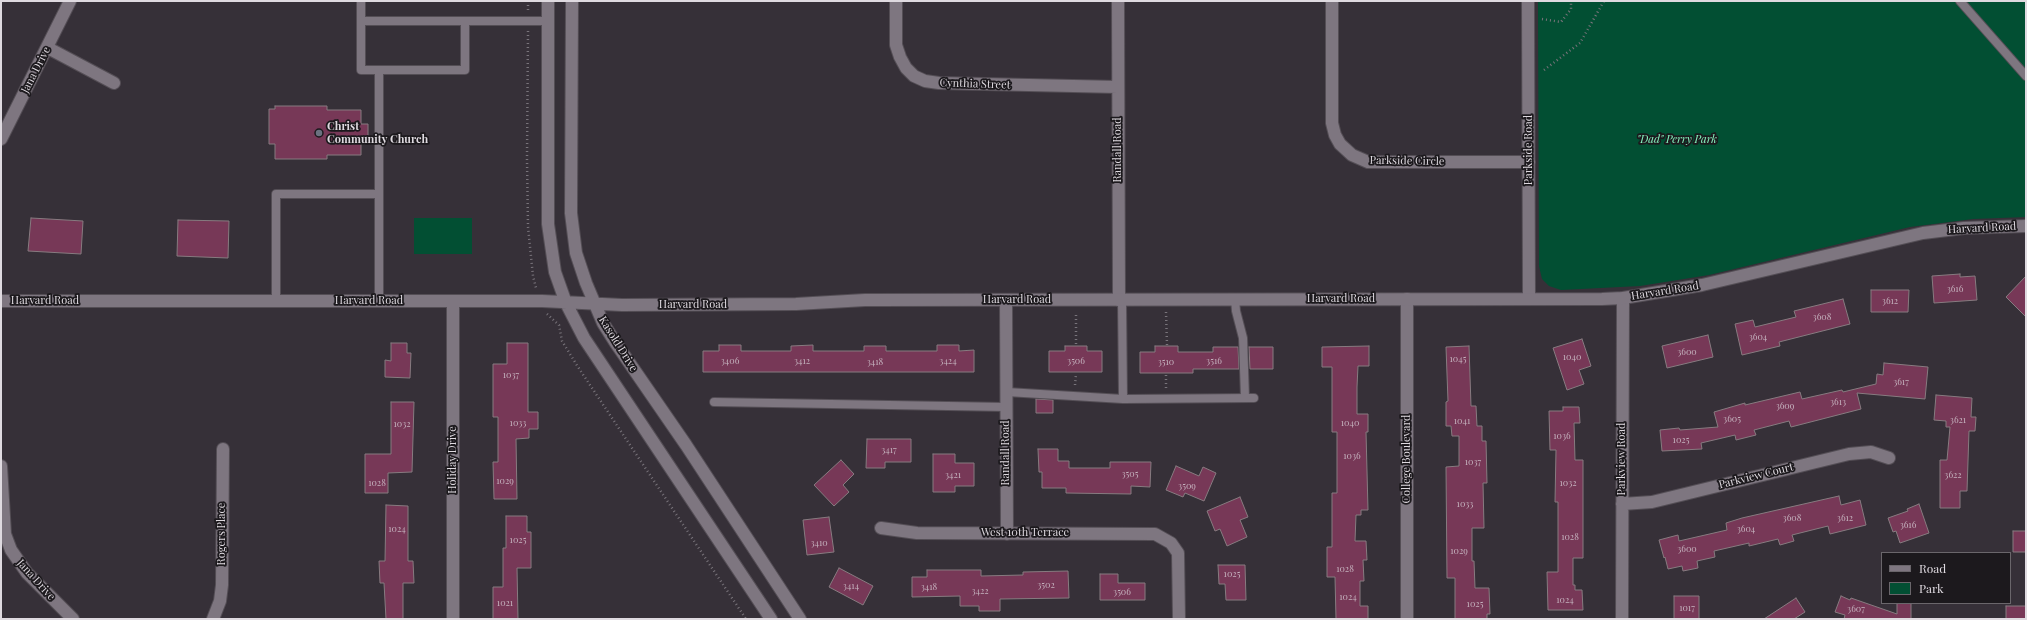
<!DOCTYPE html>
<style>
body{margin:0}
#map{position:relative;width:2027px;height:620px;overflow:hidden;background:#363038;font-family:"Playfair Display",serif}
canvas{display:block}
.frame{position:absolute;inset:0;border:2px solid #dfdae0;pointer-events:none}
.legend{position:absolute;left:1881px;top:552px;width:130px;height:52px;box-sizing:border-box;background:#1c191d;border:1px solid #6a666b;margin:0;padding:5px 7px;list-style:none;font-size:12px;color:#dfdae0}
.legend li{display:flex;align-items:center;gap:8px;height:20px}
.legend b{width:20px;border:1px solid #6a666b}
</style>
<div id="map">
<canvas width="2027" height="620"></canvas>
<div class="frame"></div>
<ul class="legend">
<li><b style="height:5px;background:#7e7680"></b>Road</li>
<li><b style="height:11px;background:#024f33"></b>Park</li>
</ul>
</div>
<script>
const ctx = document.querySelector('canvas').getContext('2d');
ctx.lineJoin = 'round';
function fill(path, color) {
  ctx.fillStyle = color;
  ctx.fill(path, 'evenodd');
}
function shape(rows) {
  const path = new Path2D();
  for (const r of rows) {
    path.moveTo(r[0], r[1]);
    for (let i = 2; i < r.length; i += 2) path.lineTo(r[i], r[i + 1]);
  }
  return path;
}
function stroke(path, color, width, dash) {
  ctx.strokeStyle = color;
  ctx.lineWidth = width;
  ctx.lineCap = dash ? 'butt' : 'round';
  ctx.setLineDash(dash || []);
  ctx.stroke(path);
}
function label(font, color, halo, rows, align = 'center') {
  ctx.font = font + ' "Playfair Display",serif';
  ctx.lineWidth = 3.5;
  ctx.setLineDash([]);
  ctx.textBaseline = 'middle';
  ctx.strokeStyle = halo;
  ctx.fillStyle = color;
  for (const [text, x, y, turn = 0] of rows) {
    ctx.save();
    ctx.translate(x, y);
    ctx.rotate((+turn || 0) * Math.PI / 180);
    ctx.textAlign = isNaN(turn) ? turn : align;
    if (halo) ctx.strokeText(text, 0, 0);
    ctx.fillText(text, 0, 0);
    ctx.restore();
  }
}
fill(shape([
 [1538,1,2026,1,2026,217,1973,219,1910,227,1709,275,1640,286,1561,290,1549,286,1542,279,1539,266],
 [414,218,472,218,472,254,414,254]
]), '#024f33');
const building = shape([
 [275,106,327,106,327,110,361,110,361,124,368,124,368,141,361,141,361,155,327,155,327,159,275,159,275,144,269,144,269,109,275,109,275,106],
 [31,218,83,221,81,254,28,251,31,218],
 [178,220,229,221,228,258,177,256,178,220],
 [1960,274,1960,277,1975,276,1977,300,1934,303,1932,276,1960,274],
 [2026,276,2026,317,2006,297,2026,276],
 [1871,290,1909,290,1908,312,1871,312,1871,290],
 [1843,299,1850,324,1779,342,1780,346,1742,355,1735,324,1753,320,1755,327,1796,317,1794,311,1843,299],
 [1708,335,1713,357,1667,368,1662,346,1708,335],
 [1582,339,1591,366,1579,370,1584,384,1567,390,1553,348,1582,339],
 [391,343,407,343,407,353,411,353,410,378,385,377,385,360,391,361,391,343],
 [507,343,528,343,528,412,538,412,538,429,529,429,529,438,516,439,517,499,494,499,493,462,498,462,498,417,493,417,493,364,507,364,507,343],
 [719,345,741,345,741,351,791,351,791,346,813,345,813,351,864,351,864,346,886,346,886,351,937,351,937,345,959,345,959,351,974,350,974,372,703,372,703,351,719,351,719,345],
 [1065,346,1087,346,1087,351,1102,351,1102,372,1049,372,1049,351,1065,351,1065,346],
 [1155,346,1178,346,1178,352,1213,352,1213,347,1238,347,1239,369,1193,369,1193,373,1140,373,1140,352,1155,352,1155,346],
 [1369,346,1369,366,1358,366,1357,387,1357,414,1368,414,1368,432,1366,432,1368,510,1361,510,1361,515,1356,515,1355,541,1366,541,1367,560,1363,560,1364,581,1360,581,1360,606,1368,606,1368,619,1336,619,1335,577,1327,577,1327,547,1332,547,1332,493,1337,493,1337,432,1332,432,1332,367,1322,367,1322,347,1369,346],
 [1469,346,1471,406,1476,406,1477,426,1482,426,1482,441,1486,441,1487,483,1483,483,1484,528,1472,528,1472,561,1474,561,1475,588,1489,588,1490,614,1487,614,1487,619,1455,619,1455,578,1447,578,1446,467,1459,466,1459,436,1452,436,1451,426,1446,426,1446,402,1448,401,1446,347,1469,346],
 [1249,347,1273,347,1273,369,1250,369,1249,347],
 [1884,363,1928,367,1925,399,1857,393,1861,409,1791,427,1789,421,1754,430,1756,435,1736,440,1735,435,1701,443,1702,449,1662,451,1660,430,1679,428,1680,430,1718,427,1714,412,1745,403,1745,405,1800,392,1802,399,1842,390,1843,392,1876,384,1877,374,1883,375,1884,363],
 [1936,395,1972,398,1971,417,1976,417,1975,431,1969,431,1967,491,1960,491,1960,508,1940,508,1940,460,1947,460,1950,427,1946,427,1946,421,1934,420,1936,395],
 [1036,399,1053,400,1053,413,1036,413,1036,399],
 [391,402,414,402,412,472,388,473,388,493,365,493,365,454,391,454,391,402],
 [1563,407,1579,407,1580,423,1574,423,1575,460,1583,460,1583,558,1573,558,1573,585,1575,585,1575,590,1582,590,1583,610,1548,610,1547,572,1558,572,1558,502,1555,502,1556,450,1550,450,1549,411,1563,411,1563,407],
 [867,439,911,439,911,462,885,462,885,468,866,468,867,439],
 [1038,449,1058,449,1058,461,1069,461,1069,468,1110,468,1110,462,1151,462,1150,487,1131,486,1131,494,1066,493,1066,488,1042,488,1042,472,1039,472,1038,449],
 [933,454,955,454,955,463,974,463,974,486,955,486,955,492,933,492,933,454],
 [841,460,854,474,843,485,849,492,834,506,814,485,841,460],
 [1176,466,1199,476,1203,467,1216,473,1204,501,1185,493,1183,497,1166,490,1176,466],
 [1839,496,1841,505,1860,500,1866,525,1830,534,1828,526,1792,535,1794,541,1780,545,1778,539,1749,546,1749,543,1714,551,1715,557,1697,561,1698,568,1683,571,1682,566,1668,569,1665,557,1664,558,1659,540,1678,535,1679,541,1727,530,1726,523,1742,518,1839,496],
 [1240,497,1248,517,1240,520,1247,537,1227,546,1220,529,1215,531,1207,511,1240,497],
 [1919,504,1929,533,1900,543,1896,531,1893,532,1888,518,1908,511,1907,509,1919,504],
 [386,505,408,506,408,561,413,561,414,583,403,583,403,619,386,619,384,583,380,583,379,561,385,561,386,505],
 [506,516,527,516,527,532,531,532,531,568,517,568,518,619,493,619,493,587,503,587,503,548,506,548,506,516],
 [829,517,834,552,807,555,803,520,829,517],
 [2013,531,2026,531,2026,552,2013,552,2013,531],
 [1218,565,1245,565,1246,600,1226,600,1225,584,1219,584,1218,565],
 [839,568,873,586,863,605,829,587,839,568],
 [927,570,981,570,981,576,1023,575,1023,572,1068,571,1069,598,1000,599,1000,611,979,611,979,606,960,606,960,596,912,597,912,577,927,577,927,570],
 [1100,574,1118,574,1118,583,1145,583,1145,600,1100,600,1100,574],
 [1674,596,1699,596,1699,619,1674,619,1674,596],
 [1841,596,1850,600,1851,598,1897,614,1897,603,1911,603,1911,619,1844,619,1845,615,1835,612,1841,596],
 [1796,598,1805,612,1794,619,1764,619,1796,598],
 [2006,606,2026,606,2026,619,2006,619,2006,606]
]);
fill(building, '#773857');
stroke(building, '#877b80', 1);
const lane = shape([
 [361,1,361,70,465,70,465,21],
 [1960,1,2026,76],
 [361,21,548,21],
 [1235,299,1236,311,1243,338,1245,398],
 [1122,300,1123,399],
 [276,301,276,194,379,194],
 [379,301,379,70],
 [1007,392,1123,399,1254,398],
 [714,402,1006,407]
]);
const street = shape([
 [896,1,896,45,900,57,906,68,914,76,925,81,939,83,1118,87],
 [1118,1,1119,300],
 [1332,1,1332,123,1335,135,1340,144,1352,155,1368,162,1529,162],
 [1528,1,1529,299],
 [48,48,114,83],
 [1,139,70,1],
 [1407,299,1407,619],
 [1006,300,1007,534],
 [1,466,5,534,11,550,27,573,73,619],
 [1622,504,1652,502,1849,454,1871,452,1889,458],
 [881,528,917,533,1155,534,1171,543,1178,553,1179,619],
 [213,619,220,601,222,585,223,449],
 [453,619,453,301],
 [1622,619,1623,298]
]);
const secondary = shape([
 [548,1,548,224,555,272,566,303,584,338,771,619],
 [572,1,571,213,576,253,586,283,603,323,615,342,686,445,800,619],
 [1,301,542,301,622,305,796,304,865,300,1602,299,1623,298,1702,285,1923,233,1964,228,2026,226]
]);
stroke(lane, '#544e55', 10);
stroke(street, '#544e55', 14);
stroke(secondary, '#544e55', 14);
stroke(shape([
 [528,10,528,1],
 [1542,19,1561,22,1571,9,1571,1],
 [528,31,527,159,528,227,533,276,536,288],
 [1544,70,1580,43,1604,1],
 [1166,312,1167,345],
 [547,314,559,325,562,341,578,367,746,619],
 [1076,344,1076,312],
 [1166,375,1166,388],
 [1075,385,1076,374]
]), '#79747b', 2.5, [1, 3]);
stroke(lane, '#7e7680', 8);
stroke(street, '#7e7680', 12);
stroke(secondary, '#7e7680', 12);
for (const [x, y, r, color] of [
 [319,133,4,"#6b7280"]
]) {
  const dot = new Path2D();
  dot.arc(x, y, r, 0, 2 * Math.PI);
  ctx.fillStyle = color;
  ctx.fill(dot);
  stroke(dot, '#1c191d', 1.5);
}
label('9px', '#c5b2be', null, [
 ["3616",1955,289],
 ["3612",1890,301],
 ["3608",1822,317],
 ["3604",1758,337],
 ["3600",1687,352],
 ["1040",1572,357],
 ["1045",1458,359],
 ["3406",730,361],
 ["3412",802,361],
 ["3424",948,361],
 ["3506",1076,361],
 ["3516",1214,361],
 ["3418",875,362],
 ["3510",1166,362],
 ["1037",511,375],
 ["3617",1901,382],
 ["3613",1838,402],
 ["3609",1785,406],
 ["3605",1732,419],
 ["3621",1958,420],
 ["1041",1462,421],
 ["1033",518,423],
 ["1040",1350,423],
 ["1032",402,424],
 ["1036",1562,436],
 ["1025",1681,440],
 ["3417",889,450],
 ["1036",1352,456],
 ["1037",1473,462],
 ["3505",1130,474],
 ["3421",953,475],
 ["3622",1953,475],
 ["1029",505,481],
 ["1028",377,483],
 ["1032",1568,483],
 ["3509",1187,486],
 ["1033",1465,504],
 ["3608",1792,518],
 ["3612",1845,518],
 ["3616",1908,525],
 ["1024",397,529],
 ["3604",1746,529],
 ["1028",1570,537],
 ["1025",518,540],
 ["3410",819,543],
 ["3600",1687,549],
 ["1029",1459,551],
 ["1028",1345,569],
 ["1025",1232,574],
 ["3502",1046,585],
 ["3414",851,586],
 ["3418",929,587],
 ["3422",980,591],
 ["3506",1122,592],
 ["1024",1348,597],
 ["1024",1565,600],
 ["1021",505,603],
 ["1025",1475,604],
 ["1017",1687,608],
 ["3607",1856,609]
]);
label('11px', '#dfdae0', '#1c191d', [
 ["Jana Drive",36,70,-63],
 ["Cynthia Street",975,84,2],
 ["Randall Road",1118,150,-90],
 ["Parkside Road",1529,150,-90],
 ["Parkside Circle",1407,161,1],
 ["Harvard Road",1982,228,-3],
 ["Harvard Road",1665,291,-9],
 ["Harvard Road",1341,299],
 ["Harvard Road",1017,300],
 ["Harvard Road",45,301],
 ["Harvard Road",369,301],
 ["Harvard Road",693,305],
 ["Kasold Drive",618,344,58],
 ["Randall Road",1006,453,-90],
 ["College Boulevard",1407,459,-90],
 ["Parkview Road",1622,459,-90],
 ["Holiday Drive",453,460,-90],
 ["Parkview Court",1756,476,-14],
 ["West 10th Terrace",1025,533],
 ["Rogers Place",222,534,-90],
 ["Jana Drive",36,580,48]
]);
label('bold 11px', '#dfdae0', '#1c191d', [
 ["Christ",327,127],
 ["Community Church",327,140]
], 'left');
label('italic 11px', '#87f5c1', '#1c191d', [
 ["\"Dad\" Perry Park",1677,140]
]);
</script>
